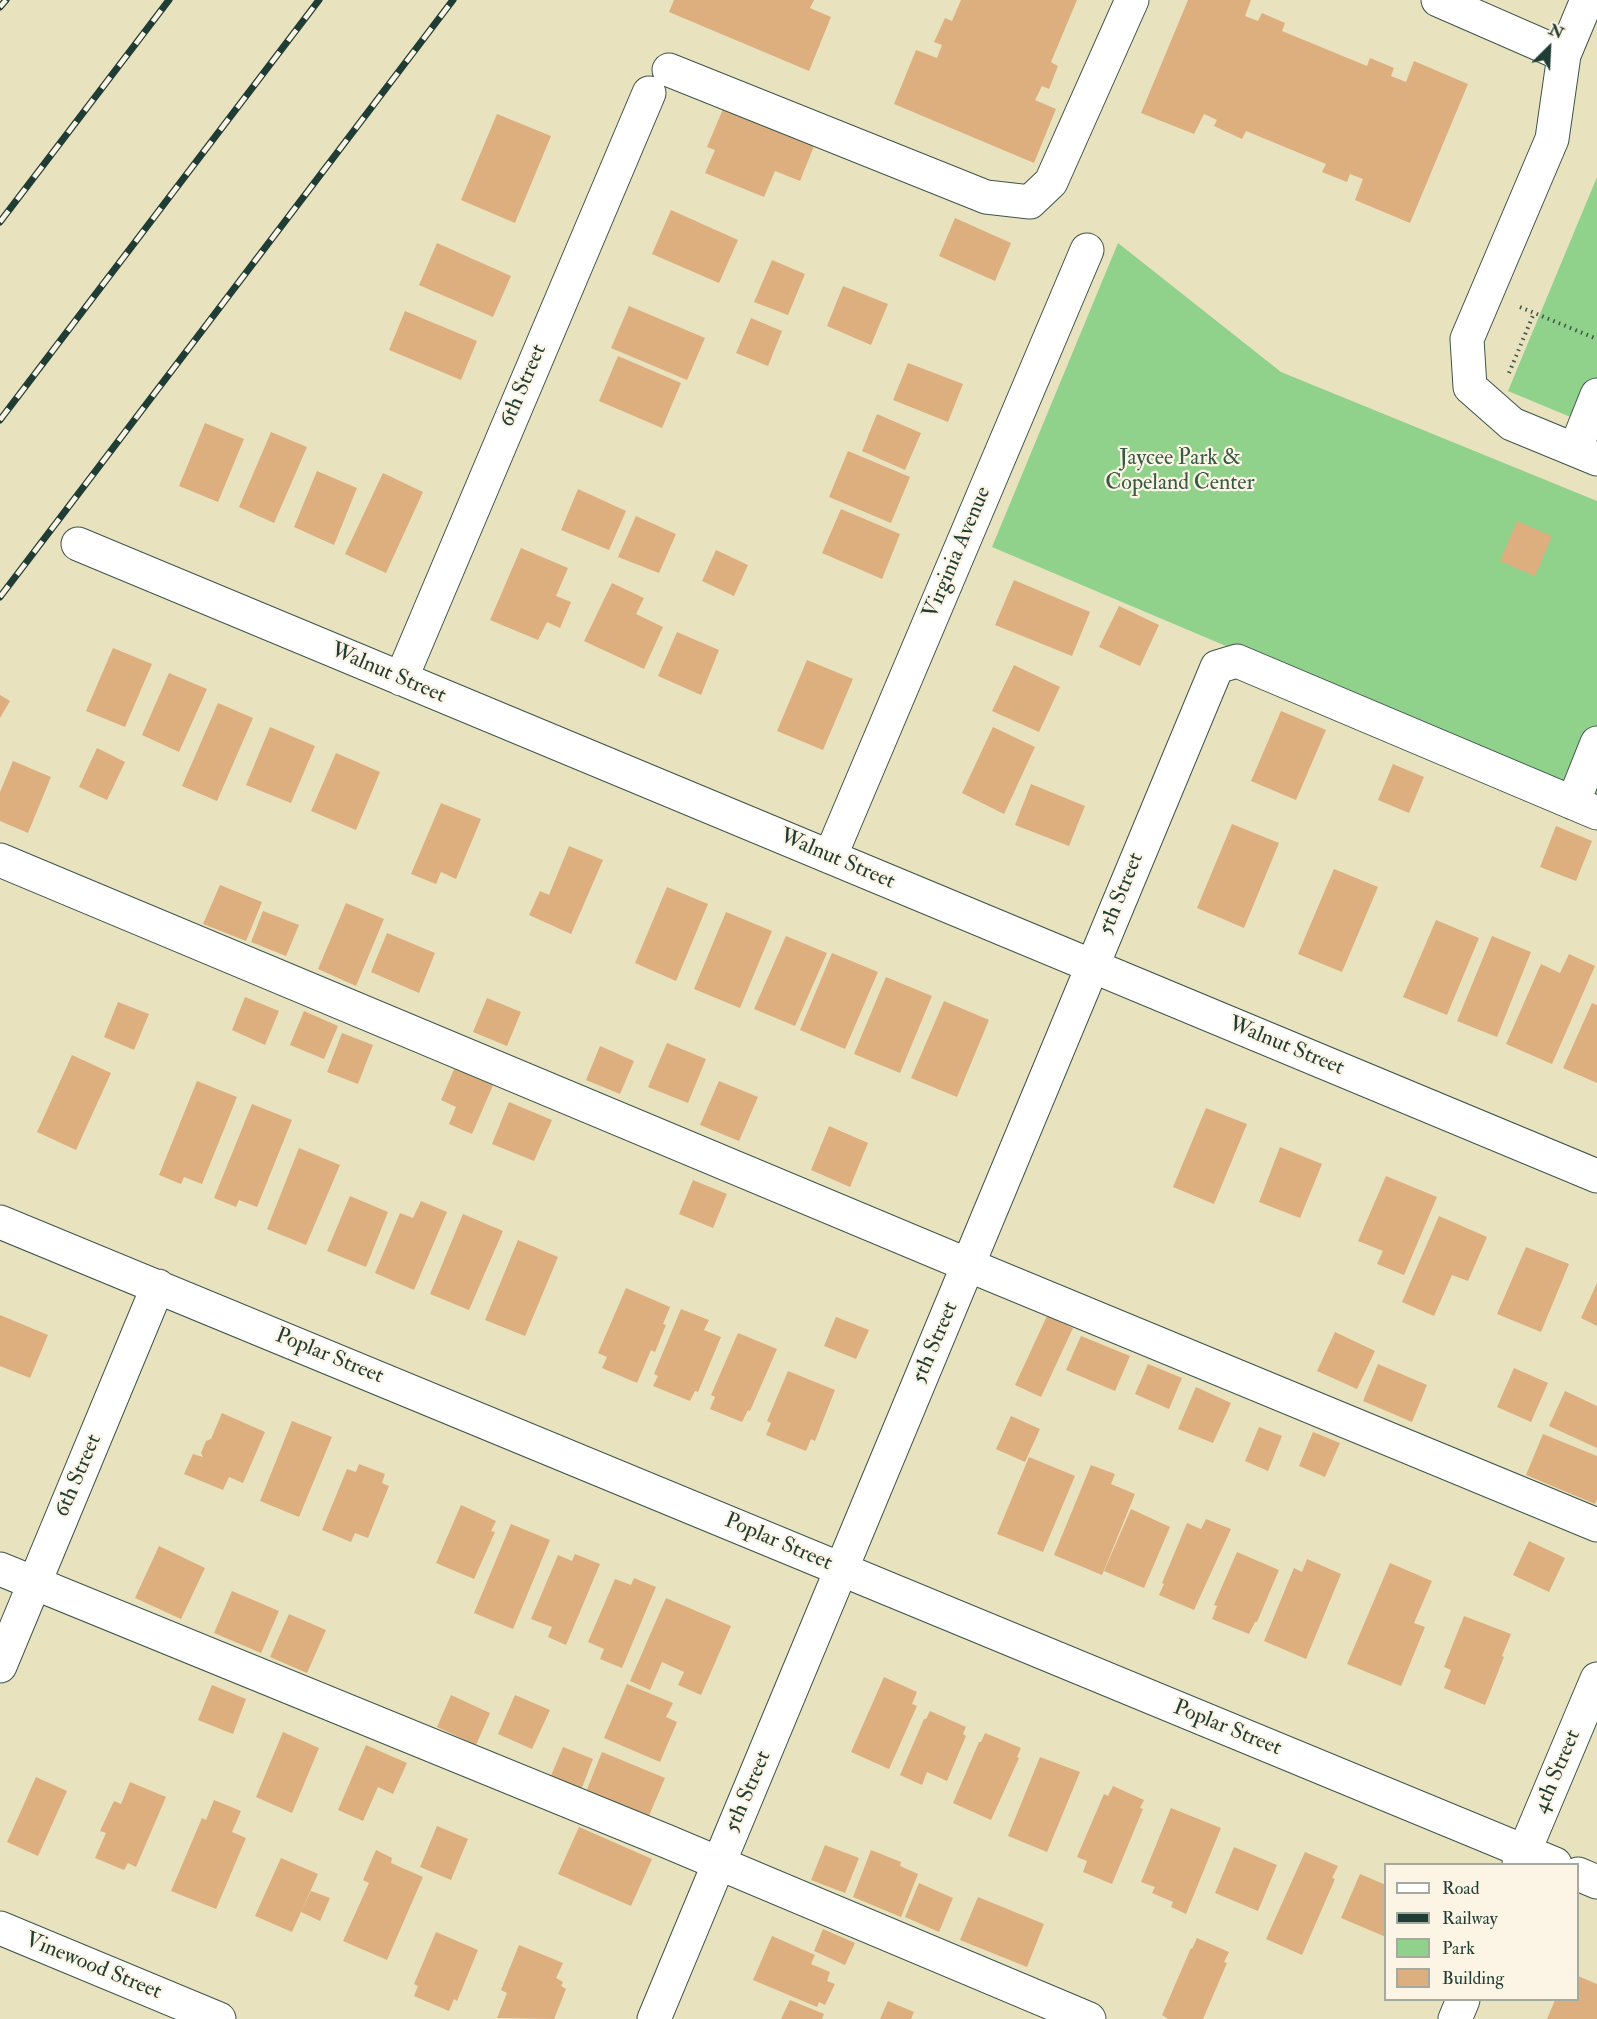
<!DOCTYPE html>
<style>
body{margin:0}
#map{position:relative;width:1597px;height:2019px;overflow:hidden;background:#e8e2bf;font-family:"IM FELL Double Pica",serif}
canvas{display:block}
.legend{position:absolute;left:1384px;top:1863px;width:195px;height:138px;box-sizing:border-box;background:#fcf5e5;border:2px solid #a4ab9e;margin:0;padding:8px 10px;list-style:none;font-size:18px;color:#1f3d34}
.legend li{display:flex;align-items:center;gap:12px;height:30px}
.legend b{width:30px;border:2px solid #a4ab9e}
.north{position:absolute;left:1519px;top:18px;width:60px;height:60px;-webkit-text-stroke:4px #fcf5e5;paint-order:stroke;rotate:24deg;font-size:16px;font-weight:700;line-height:24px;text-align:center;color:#1f3d34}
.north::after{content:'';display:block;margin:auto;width:21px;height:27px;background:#1f3d34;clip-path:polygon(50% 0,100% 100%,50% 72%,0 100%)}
</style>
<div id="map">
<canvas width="1597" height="2019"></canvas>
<ul class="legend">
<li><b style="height:8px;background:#fff"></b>Road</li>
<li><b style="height:8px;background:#1f3d34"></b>Railway</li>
<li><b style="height:16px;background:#90d28b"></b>Park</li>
<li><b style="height:16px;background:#ddaf7f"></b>Building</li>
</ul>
<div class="north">N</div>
</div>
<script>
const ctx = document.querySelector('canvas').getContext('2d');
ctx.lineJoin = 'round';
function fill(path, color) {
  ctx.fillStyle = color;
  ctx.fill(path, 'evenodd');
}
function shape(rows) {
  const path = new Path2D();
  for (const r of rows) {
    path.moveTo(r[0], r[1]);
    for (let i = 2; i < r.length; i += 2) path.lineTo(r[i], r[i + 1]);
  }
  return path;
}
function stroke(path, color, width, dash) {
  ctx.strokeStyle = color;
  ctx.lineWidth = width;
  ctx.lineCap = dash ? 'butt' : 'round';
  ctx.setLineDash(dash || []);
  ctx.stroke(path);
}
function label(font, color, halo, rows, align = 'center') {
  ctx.font = font + ' "IM FELL Double Pica",serif';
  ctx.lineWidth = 4.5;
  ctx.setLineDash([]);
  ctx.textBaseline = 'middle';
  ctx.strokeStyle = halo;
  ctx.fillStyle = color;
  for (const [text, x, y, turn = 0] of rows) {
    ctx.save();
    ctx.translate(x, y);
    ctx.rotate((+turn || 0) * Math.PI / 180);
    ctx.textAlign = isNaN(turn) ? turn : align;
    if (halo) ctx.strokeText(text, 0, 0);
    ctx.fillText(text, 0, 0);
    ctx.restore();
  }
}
fill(shape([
 [1597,177,1597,428,1508,391],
 [1118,243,1281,372,1597,501,1597,803,992,547]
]), '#90d28b');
fill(shape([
 [674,0,814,0,810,8,831,17,809,71,669,12],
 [961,0,1077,0,1051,62,1058,66,1049,89,1042,86,1035,100,1056,109,1034,163,894,104,916,50,937,58,942,45,934,42,945,18,952,21],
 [1188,0,1251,0,1245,16,1258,21,1262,13,1285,23,1282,31,1367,66,1370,58,1394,68,1391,76,1406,82,1414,61,1468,84,1410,223,1355,200,1363,179,1350,174,1347,182,1322,172,1326,164,1246,131,1242,139,1214,126,1217,120,1204,114,1194,134,1141,113],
 [723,109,814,146,800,181,775,171,764,197,705,173,715,150,707,147],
 [497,114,551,136,515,223,461,200],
 [671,210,738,240,719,283,652,254],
 [955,218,1011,243,995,281,939,256],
 [437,243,511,276,493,317,419,285],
 [772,260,805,274,788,315,754,302],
 [843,286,888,304,871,345,827,326],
 [629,306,705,338,687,380,611,348],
 [405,311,477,341,461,380,389,350],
 [751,318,782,331,768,366,736,353],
 [618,356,681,383,662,428,599,401],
 [908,363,963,384,948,422,893,400],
 [877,414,921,433,905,470,862,451],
 [205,423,244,439,218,502,179,486],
 [271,432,307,447,274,523,239,507],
 [848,451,910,477,891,523,829,497],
 [317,471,357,488,334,545,294,527],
 [383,473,423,492,386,573,345,554],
 [578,489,626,511,609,550,561,530],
 [841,509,900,534,882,579,822,553],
 [636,516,676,534,659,573,618,557],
 [1517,521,1552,536,1535,576,1500,561],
 [521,548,568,568,556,596,571,602,560,628,547,622,538,640,490,620],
 [716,550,748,565,734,596,702,581],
 [1014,580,1090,612,1072,656,995,625],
 [612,583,644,598,636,614,663,627,644,669,584,641],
 [1119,606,1159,625,1140,666,1099,647],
 [677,632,719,650,701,695,658,676],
 [113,648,152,664,125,727,86,711],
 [807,660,853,679,823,750,777,731],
 [1014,665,1060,687,1039,732,992,711],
 [169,673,207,689,179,752,142,735],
 [0,695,10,701,0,718],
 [218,703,253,718,217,801,182,786],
 [1281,711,1326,730,1296,800,1251,781],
 [270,727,315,746,291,803,246,785],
 [993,727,1035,747,1004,814,962,793],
 [97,748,125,762,107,800,79,787],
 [336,753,380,772,356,830,311,811],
 [13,761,51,777,28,833,0,821,0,792],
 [1393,764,1424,777,1409,813,1378,800],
 [1031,784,1085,806,1069,846,1015,825],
 [441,803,481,819,456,879,441,872,436,884,411,874],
 [1232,824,1279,843,1244,928,1197,908],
 [1556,826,1592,841,1576,881,1540,867],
 [569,846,603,860,571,934,529,915,540,891,549,895],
 [1334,869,1378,887,1342,972,1298,954],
 [220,885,262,902,246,941,203,924],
 [667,887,708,904,676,981,635,963],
 [346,903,384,919,356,986,318,969],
 [263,911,299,925,286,956,251,942],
 [726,912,772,931,740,1008,694,989],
 [1436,920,1479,938,1447,1015,1403,997],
 [387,933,435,953,419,993,371,972],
 [786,936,827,953,795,1026,754,1009],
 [1492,936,1531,952,1497,1037,1457,1021],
 [832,953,878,972,845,1049,800,1030],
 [1569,954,1595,966,1552,1064,1506,1044,1541,964,1560,973],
 [886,977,932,996,900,1073,854,1054],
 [245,997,279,1011,265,1045,232,1030],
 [487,998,521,1012,507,1046,473,1032],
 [944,1001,989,1020,957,1097,911,1078],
 [118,1002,149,1014,134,1050,104,1037],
 [1592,1003,1597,1005,1597,1083,1563,1068],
 [304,1011,338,1026,324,1059,290,1045],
 [342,1033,373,1045,358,1084,327,1072],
 [667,1043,706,1059,688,1103,648,1087],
 [600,1046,634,1061,620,1094,586,1080],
 [72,1055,111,1073,76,1150,37,1132],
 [455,1067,494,1083,472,1134,449,1124,456,1107,441,1100],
 [197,1081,237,1097,202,1184,184,1177,181,1184,159,1175],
 [719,1081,758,1097,739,1141,700,1125],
 [509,1102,552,1120,534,1161,492,1144],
 [252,1104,292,1120,257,1207,239,1200,236,1207,214,1198],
 [1206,1108,1247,1124,1214,1204,1173,1187],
 [829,1126,868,1143,850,1187,811,1170],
 [1280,1147,1322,1164,1300,1218,1259,1202],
 [299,1148,340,1165,306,1245,267,1229],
 [1386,1176,1437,1197,1404,1275,1377,1264,1383,1251,1358,1241],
 [693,1180,727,1194,713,1228,679,1214],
 [350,1196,388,1212,366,1267,327,1251],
 [421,1201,447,1212,414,1290,375,1273,400,1213,413,1218],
 [463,1214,503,1231,469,1310,430,1294],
 [1439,1216,1487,1237,1468,1281,1452,1275,1434,1316,1402,1302],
 [518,1240,558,1257,525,1336,485,1320],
 [1526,1247,1569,1264,1541,1332,1497,1314],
 [1597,1283,1597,1326,1581,1318],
 [626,1288,670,1307,663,1324,666,1325,655,1352,651,1350,637,1383,602,1368,607,1357,598,1353],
 [681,1309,709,1320,704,1330,721,1337,698,1392,695,1391,690,1401,653,1386,658,1376,654,1374],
 [0,1315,48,1335,30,1378,0,1366],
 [1047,1316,1073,1328,1041,1397,1015,1385],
 [836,1317,869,1330,856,1359,824,1346],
 [1335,1332,1375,1351,1357,1389,1317,1371],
 [738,1333,777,1349,750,1411,748,1410,742,1422,710,1409,715,1397,711,1395],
 [1081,1336,1130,1356,1115,1391,1066,1370],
 [1148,1364,1182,1378,1169,1409,1135,1394],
 [1378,1364,1427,1385,1412,1422,1363,1401],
 [1514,1368,1548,1383,1531,1422,1497,1407],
 [788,1371,835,1390,815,1441,811,1439,806,1451,766,1435,771,1423,767,1421],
 [1196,1387,1231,1403,1213,1443,1178,1429],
 [1565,1391,1597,1406,1597,1448,1549,1426],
 [222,1413,265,1432,243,1483,229,1477,223,1490,184,1474,193,1454,203,1457,201,1453,206,1441,211,1439],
 [1011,1416,1040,1429,1025,1462,996,1449],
 [292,1421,332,1437,299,1517,260,1501],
 [1259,1427,1282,1436,1268,1471,1245,1461],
 [1313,1432,1340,1443,1325,1477,1299,1466],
 [1543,1434,1597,1456,1597,1499,1595,1504,1526,1475],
 [1029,1457,1075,1476,1043,1552,997,1534],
 [359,1464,385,1474,382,1483,389,1486,368,1538,355,1533,351,1542,322,1530,347,1469,356,1472],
 [1091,1465,1115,1474,1111,1484,1135,1494,1102,1575,1054,1555],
 [461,1505,496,1521,491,1531,495,1532,474,1579,436,1563],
 [1131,1509,1170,1527,1144,1588,1104,1571],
 [1206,1519,1231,1529,1194,1610,1159,1595,1164,1584,1162,1583,1187,1523,1201,1529],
 [511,1524,550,1540,513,1629,474,1613],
 [1529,1541,1565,1558,1549,1592,1513,1575],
 [159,1546,205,1568,181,1619,135,1598],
 [1237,1552,1279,1570,1257,1622,1255,1622,1249,1634,1212,1619,1217,1606,1214,1605],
 [575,1554,600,1564,566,1645,548,1637,552,1627,531,1619,558,1555,572,1561],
 [1307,1559,1341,1574,1306,1659,1264,1641,1294,1568,1302,1572],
 [1390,1563,1432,1581,1414,1623,1425,1627,1401,1686,1347,1664],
 [634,1578,656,1587,622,1668,600,1659,604,1649,588,1642,615,1579,631,1585],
 [232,1591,279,1611,261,1653,214,1633],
 [666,1598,731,1626,701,1695,678,1685,684,1672,662,1662,650,1690,630,1681],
 [289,1614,326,1630,307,1673,270,1657],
 [1464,1616,1511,1634,1502,1656,1504,1657,1485,1705,1444,1688,1451,1670,1444,1667],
 [884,1677,917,1692,912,1704,917,1706,889,1769,851,1752],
 [627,1684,673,1703,666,1717,677,1722,660,1762,604,1738],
 [212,1685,246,1699,233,1734,198,1720],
 [451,1695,490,1713,476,1745,437,1727],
 [515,1695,550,1710,532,1749,498,1734],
 [930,1711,966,1727,963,1734,966,1736,947,1781,927,1772,922,1785,900,1775,924,1719,926,1719],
 [283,1732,319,1748,292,1813,256,1797],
 [985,1733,1021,1748,1017,1757,1019,1758,991,1820,953,1803,979,1742,981,1742],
 [366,1745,407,1763,393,1794,378,1787,363,1821,338,1810],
 [563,1747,593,1759,581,1790,550,1778],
 [602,1752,665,1778,648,1818,586,1792],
 [1040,1757,1080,1772,1047,1852,1008,1836],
 [36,1777,67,1791,38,1856,7,1842],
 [130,1782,166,1797,136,1867,128,1863,124,1870,95,1858,106,1833,100,1831,114,1801,121,1804],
 [1113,1786,1144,1800,1140,1808,1143,1809,1112,1884,1083,1872,1087,1861,1077,1857,1104,1794,1108,1796],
 [214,1800,241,1811,232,1832,246,1838,216,1909,171,1891,202,1818,206,1820],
 [1171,1808,1221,1828,1186,1914,1171,1907,1173,1902,1152,1893,1155,1887,1141,1882],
 [437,1826,468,1839,451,1880,420,1867],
 [579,1827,652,1859,631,1906,558,1874],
 [825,1845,859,1858,845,1893,811,1880],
 [1234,1847,1277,1865,1258,1911,1215,1893],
 [376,1850,392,1858,391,1863,423,1877,387,1960,343,1941,369,1883,363,1880],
 [871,1850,901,1862,900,1866,918,1874,901,1917,853,1897],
 [1305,1852,1338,1866,1332,1878,1335,1879,1302,1955,1266,1939],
 [281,1858,318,1874,292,1932,255,1916],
 [1360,1874,1386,1885,1386,1937,1341,1918],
 [919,1883,953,1898,939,1932,905,1917],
 [311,1891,330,1898,320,1921,301,1912],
 [978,1897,1044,1924,1027,1967,960,1940],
 [823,1929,855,1943,845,1965,814,1951],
 [436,1932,478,1950,457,2001,454,1999,449,2011,414,1996,418,1986,414,1984],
 [772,1936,815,1955,811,1964,830,1972,827,1981,835,1984,825,2005,819,2002,817,2007,753,1980],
 [1197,1938,1229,1952,1224,1962,1227,1963,1203,2019,1168,2019,1162,2015,1191,1948,1192,1949],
 [519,1945,563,1963,556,1978,563,1982,561,1986,566,1989,554,2019,497,2018,507,1993,501,1990],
 [1578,1976,1597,1984,1597,2019,1547,2019,1555,2000,1578,2000],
 [790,2000,824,2014,822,2019,781,2019],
 [888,2001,914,2012,911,2019,880,2019]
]), '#ddaf7f');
const minor = shape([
 [1438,0,1564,55,1552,139,1467,339,1470,387,1512,424,1597,459],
 [1564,55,1587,0],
 [669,70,986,197,1030,202,1051,182,1132,0],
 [1575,450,1597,395],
 [78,544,1597,1176],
 [401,679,649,93],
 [1573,803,1597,743],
 [830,857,1087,250],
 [0,860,968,1265,1597,1525],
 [0,1222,1555,1864],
 [0,1569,666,1841,1089,2019],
 [0,1666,158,1286],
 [1519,1864,1597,1679],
 [1578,1874,1597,1882],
 [0,1928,219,2019],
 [654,2019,1217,667,1237,661,1597,813],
 [1455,2019,1463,2000]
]);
stroke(minor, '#3d5649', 35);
stroke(shape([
 [1520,307,1597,339],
 [1509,373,1534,313]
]), '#3d5649', 4, [1.5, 4.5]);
stroke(minor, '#fff', 33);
const rail = shape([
 [0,7,6,0],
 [0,222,169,0],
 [0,420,319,0],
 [0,597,453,0]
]);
stroke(rail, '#1f3d34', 7);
stroke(rail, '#fcf5e5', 4.5, [14]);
label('22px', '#1f3d34', '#fcf5e5', [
 ["6th Street",524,386,-67],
 ["Virginia Avenue",958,553,-67],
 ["Walnut Street",388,674,23],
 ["Walnut Street",837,860,23],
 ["5th Street",1122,894,-68],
 ["Walnut Street",1286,1047,22],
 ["5th Street",936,1343,-67],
 ["Poplar Street",329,1357,22],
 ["6th Street",79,1476,-67],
 ["Poplar Street",778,1543,23],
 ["Poplar Street",1227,1729,22],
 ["4th Street",1558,1772,-67],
 ["5th Street",749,1792,-67],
 ["Vinewood Street",93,1967,22]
]);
label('22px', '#365b45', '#fcf5e5', [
 ["Jaycee Park &",1180,459],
 ["Copeland Center",1180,484]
]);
</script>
